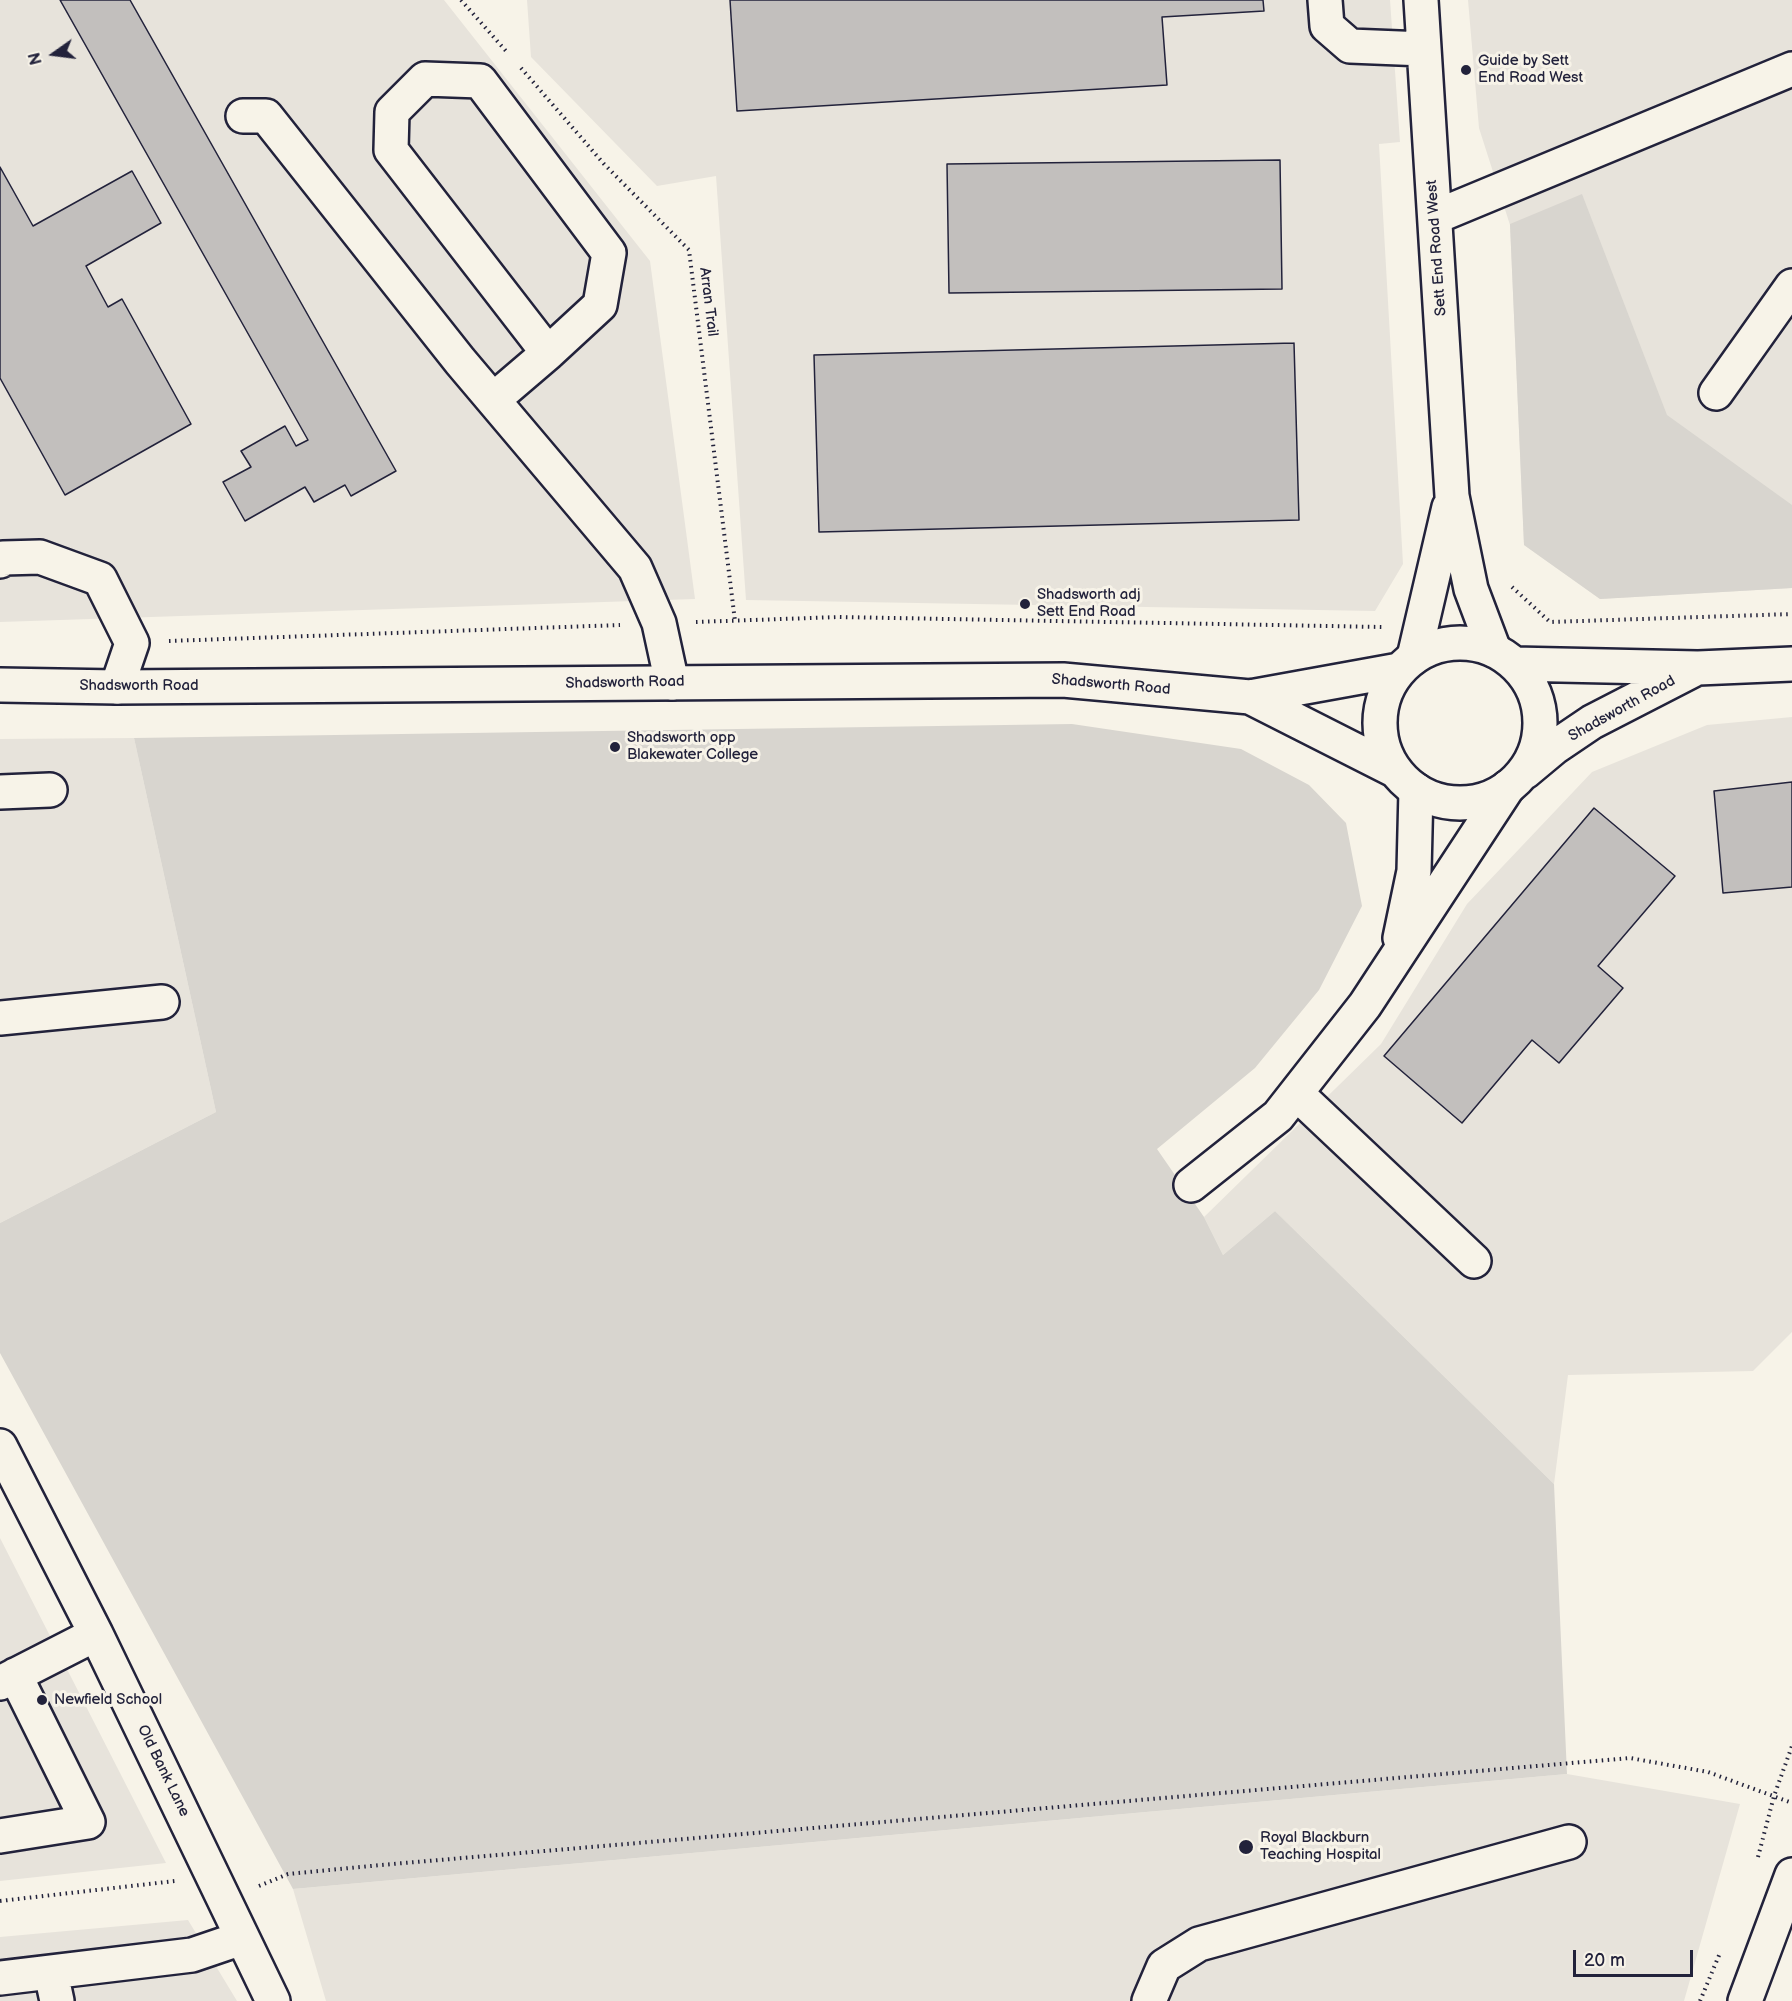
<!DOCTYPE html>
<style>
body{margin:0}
#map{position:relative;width:1792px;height:2001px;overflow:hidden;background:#f7f3e8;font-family:"Balsamiq Sans",sans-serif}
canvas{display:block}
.north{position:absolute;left:24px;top:24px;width:60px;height:60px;-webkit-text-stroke:4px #f7f3e8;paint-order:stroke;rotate:256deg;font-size:16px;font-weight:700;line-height:24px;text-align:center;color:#22223b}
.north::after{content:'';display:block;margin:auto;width:21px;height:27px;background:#22223b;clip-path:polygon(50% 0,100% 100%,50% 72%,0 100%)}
.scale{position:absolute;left:1573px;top:1950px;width:120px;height:27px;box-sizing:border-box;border:3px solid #22223b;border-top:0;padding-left:8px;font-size:18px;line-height:21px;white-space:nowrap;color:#22223b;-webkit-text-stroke:4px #f7f3e8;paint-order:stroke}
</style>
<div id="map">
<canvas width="1792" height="2001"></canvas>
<div class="north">N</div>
<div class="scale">20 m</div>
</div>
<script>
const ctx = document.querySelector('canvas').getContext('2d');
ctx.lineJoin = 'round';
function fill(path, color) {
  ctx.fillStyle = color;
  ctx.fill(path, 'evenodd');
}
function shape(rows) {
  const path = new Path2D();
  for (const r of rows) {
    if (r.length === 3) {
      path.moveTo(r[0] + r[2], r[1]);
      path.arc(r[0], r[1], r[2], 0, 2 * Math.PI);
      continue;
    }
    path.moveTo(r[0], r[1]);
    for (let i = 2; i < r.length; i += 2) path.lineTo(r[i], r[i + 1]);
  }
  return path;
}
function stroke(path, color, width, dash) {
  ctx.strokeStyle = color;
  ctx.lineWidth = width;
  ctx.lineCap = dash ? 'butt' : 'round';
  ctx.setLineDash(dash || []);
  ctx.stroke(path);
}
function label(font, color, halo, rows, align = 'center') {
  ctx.font = font + ' "Balsamiq Sans",sans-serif';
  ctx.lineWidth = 6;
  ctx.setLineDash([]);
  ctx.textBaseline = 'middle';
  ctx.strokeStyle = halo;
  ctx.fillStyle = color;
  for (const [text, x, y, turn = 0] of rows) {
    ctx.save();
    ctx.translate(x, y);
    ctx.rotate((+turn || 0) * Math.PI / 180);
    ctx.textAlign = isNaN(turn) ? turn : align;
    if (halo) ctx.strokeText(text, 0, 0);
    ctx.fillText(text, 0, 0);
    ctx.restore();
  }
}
fill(shape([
 [0,0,444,0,650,261,695,599,0,622],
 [527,0,1390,0,1400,142,1379,144,1403,564,1375,611,746,600,716,176,657,186,531,57],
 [1468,0,1792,0,1792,588,1600,599,1524,545,1510,225,1479,128],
 [1792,717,1792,1332,1753,1371,1568,1375,1554,1484,1275,1211,1223,1255,1204,1217,1381,1044,1467,904,1592,772,1707,725],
 [134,738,216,1112,0,1223,0,739],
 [0,1538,166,1863,0,1881],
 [1567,1774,1740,1804,1684,2001,326,2001,293,1889],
 [188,1920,237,2001,0,2001,0,1937]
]), '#e7e3db');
fill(shape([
 [1582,194,1667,415,1792,505,1792,588,1600,599,1524,545,1510,224],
 [1072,724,1241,749,1309,785,1346,823,1362,906,1319,990,1255,1068,1157,1149,1204,1217,1223,1255,1275,1211,1554,1484,1567,1774,293,1889,0,1353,0,1223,216,1112,134,738]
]), '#d8d5cf');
const building = shape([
 [60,0,130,0,396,471,351,496,345,485,314,502,305,487,245,521,223,482,251,467,241,451,285,426,296,446,308,440,60,0],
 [730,0,1263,0,1264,11,1162,17,1167,85,737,111,730,0],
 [1280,160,1282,289,949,293,947,164,1280,160],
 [0,167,33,226,132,171,161,223,86,266,108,307,122,299,191,424,65,495,0,378,0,167],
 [1294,343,1299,520,819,532,814,355,1294,343],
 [1792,782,1792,887,1723,893,1714,791,1792,782],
 [1594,808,1675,876,1598,966,1623,988,1559,1063,1532,1040,1462,1123,1384,1056,1594,808]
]);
fill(building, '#c2bfbd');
stroke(building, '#22223b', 1.5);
const minor = shape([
 [1325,0,1327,26,1350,46,1424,49],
 [1421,0,1452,496,1471,589,1494,650],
 [243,116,266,116,460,361,635,568,659,623,672,683],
 [1435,217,1792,69],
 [1716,393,1792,286],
 [493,400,548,353,600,305,609,253,480,81,425,79,392,112,391,150,548,353],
 [0,561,3,558,40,557,100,579,132,643,117,687],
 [1414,657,1449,507],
 [0,792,50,790],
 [1400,938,1414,871,1416,790],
 [0,1018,162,1002],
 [1296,1093,1474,1261],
 [1191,1185,1278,1116,1365,1005,1508,787],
 [0,1446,96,1634,273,2001],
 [0,1683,96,1634],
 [0,1836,88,1822,15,1675],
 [51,1973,57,2001],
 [0,1978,192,1955,242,1938],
 [1149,2001,1164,1966,1199,1944,1569,1842]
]);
const major = shape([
 [1460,723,80],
 [1514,664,1698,668,1792,664],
 [0,685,117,687,1063,680,1250,697,1399,670],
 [1250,697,1396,771],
 [1525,772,1555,747,1592,722,1693,670]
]);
const highway = shape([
 [1745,2001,1792,1875]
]);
stroke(minor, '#22223b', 38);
stroke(major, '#22223b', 38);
stroke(highway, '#22223b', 38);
stroke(shape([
 [461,0,506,51],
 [521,68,604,164,689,250,735,621],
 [1512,587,1550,622,1792,614],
 [696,622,839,617,1382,627],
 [169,641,620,625],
 [1758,1857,1774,1796,1792,1746],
 [259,1886,288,1874,381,1865,1630,1758,1708,1772,1792,1803],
 [0,1901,175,1881],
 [1700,2001,1720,1953]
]), '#22223b', 4, [1.5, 4.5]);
stroke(minor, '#f7f3e8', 33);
stroke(major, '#f7f3e8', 33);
stroke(highway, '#f7f3e8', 33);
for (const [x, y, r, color] of [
 [1466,70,6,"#22223b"],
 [1025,604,6,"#22223b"],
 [615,747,6,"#22223b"],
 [42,1700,6,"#22223b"],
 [1246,1847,8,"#22223b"]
]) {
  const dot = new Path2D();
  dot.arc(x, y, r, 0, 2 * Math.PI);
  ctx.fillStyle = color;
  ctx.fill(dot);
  stroke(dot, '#f7f3e8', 2);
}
label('15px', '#22223b', '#f7f3e8', [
 ["Guide by Sett",1478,61],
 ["End Road West",1478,78],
 ["Shadsworth adj",1037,595],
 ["Sett End Road",1037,612],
 ["Shadsworth opp",627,738],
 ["Blakewater College",627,755],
 ["Newfield School",54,1700],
 ["Royal Blackburn",1260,1838],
 ["Teaching Hospital",1260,1855]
], 'left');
label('15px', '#22223b', '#f7f3e8', [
 ["Sett End Road West",1437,248,-94],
 ["Arran Trail",708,302,83],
 ["Shadsworth Road",625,683,-1],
 ["Shadsworth Road",1111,685,5],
 ["Shadsworth Road",139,686],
 ["Shadsworth Road",1622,709,-29],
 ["Old Bank Lane",163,1771,64]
]);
</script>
